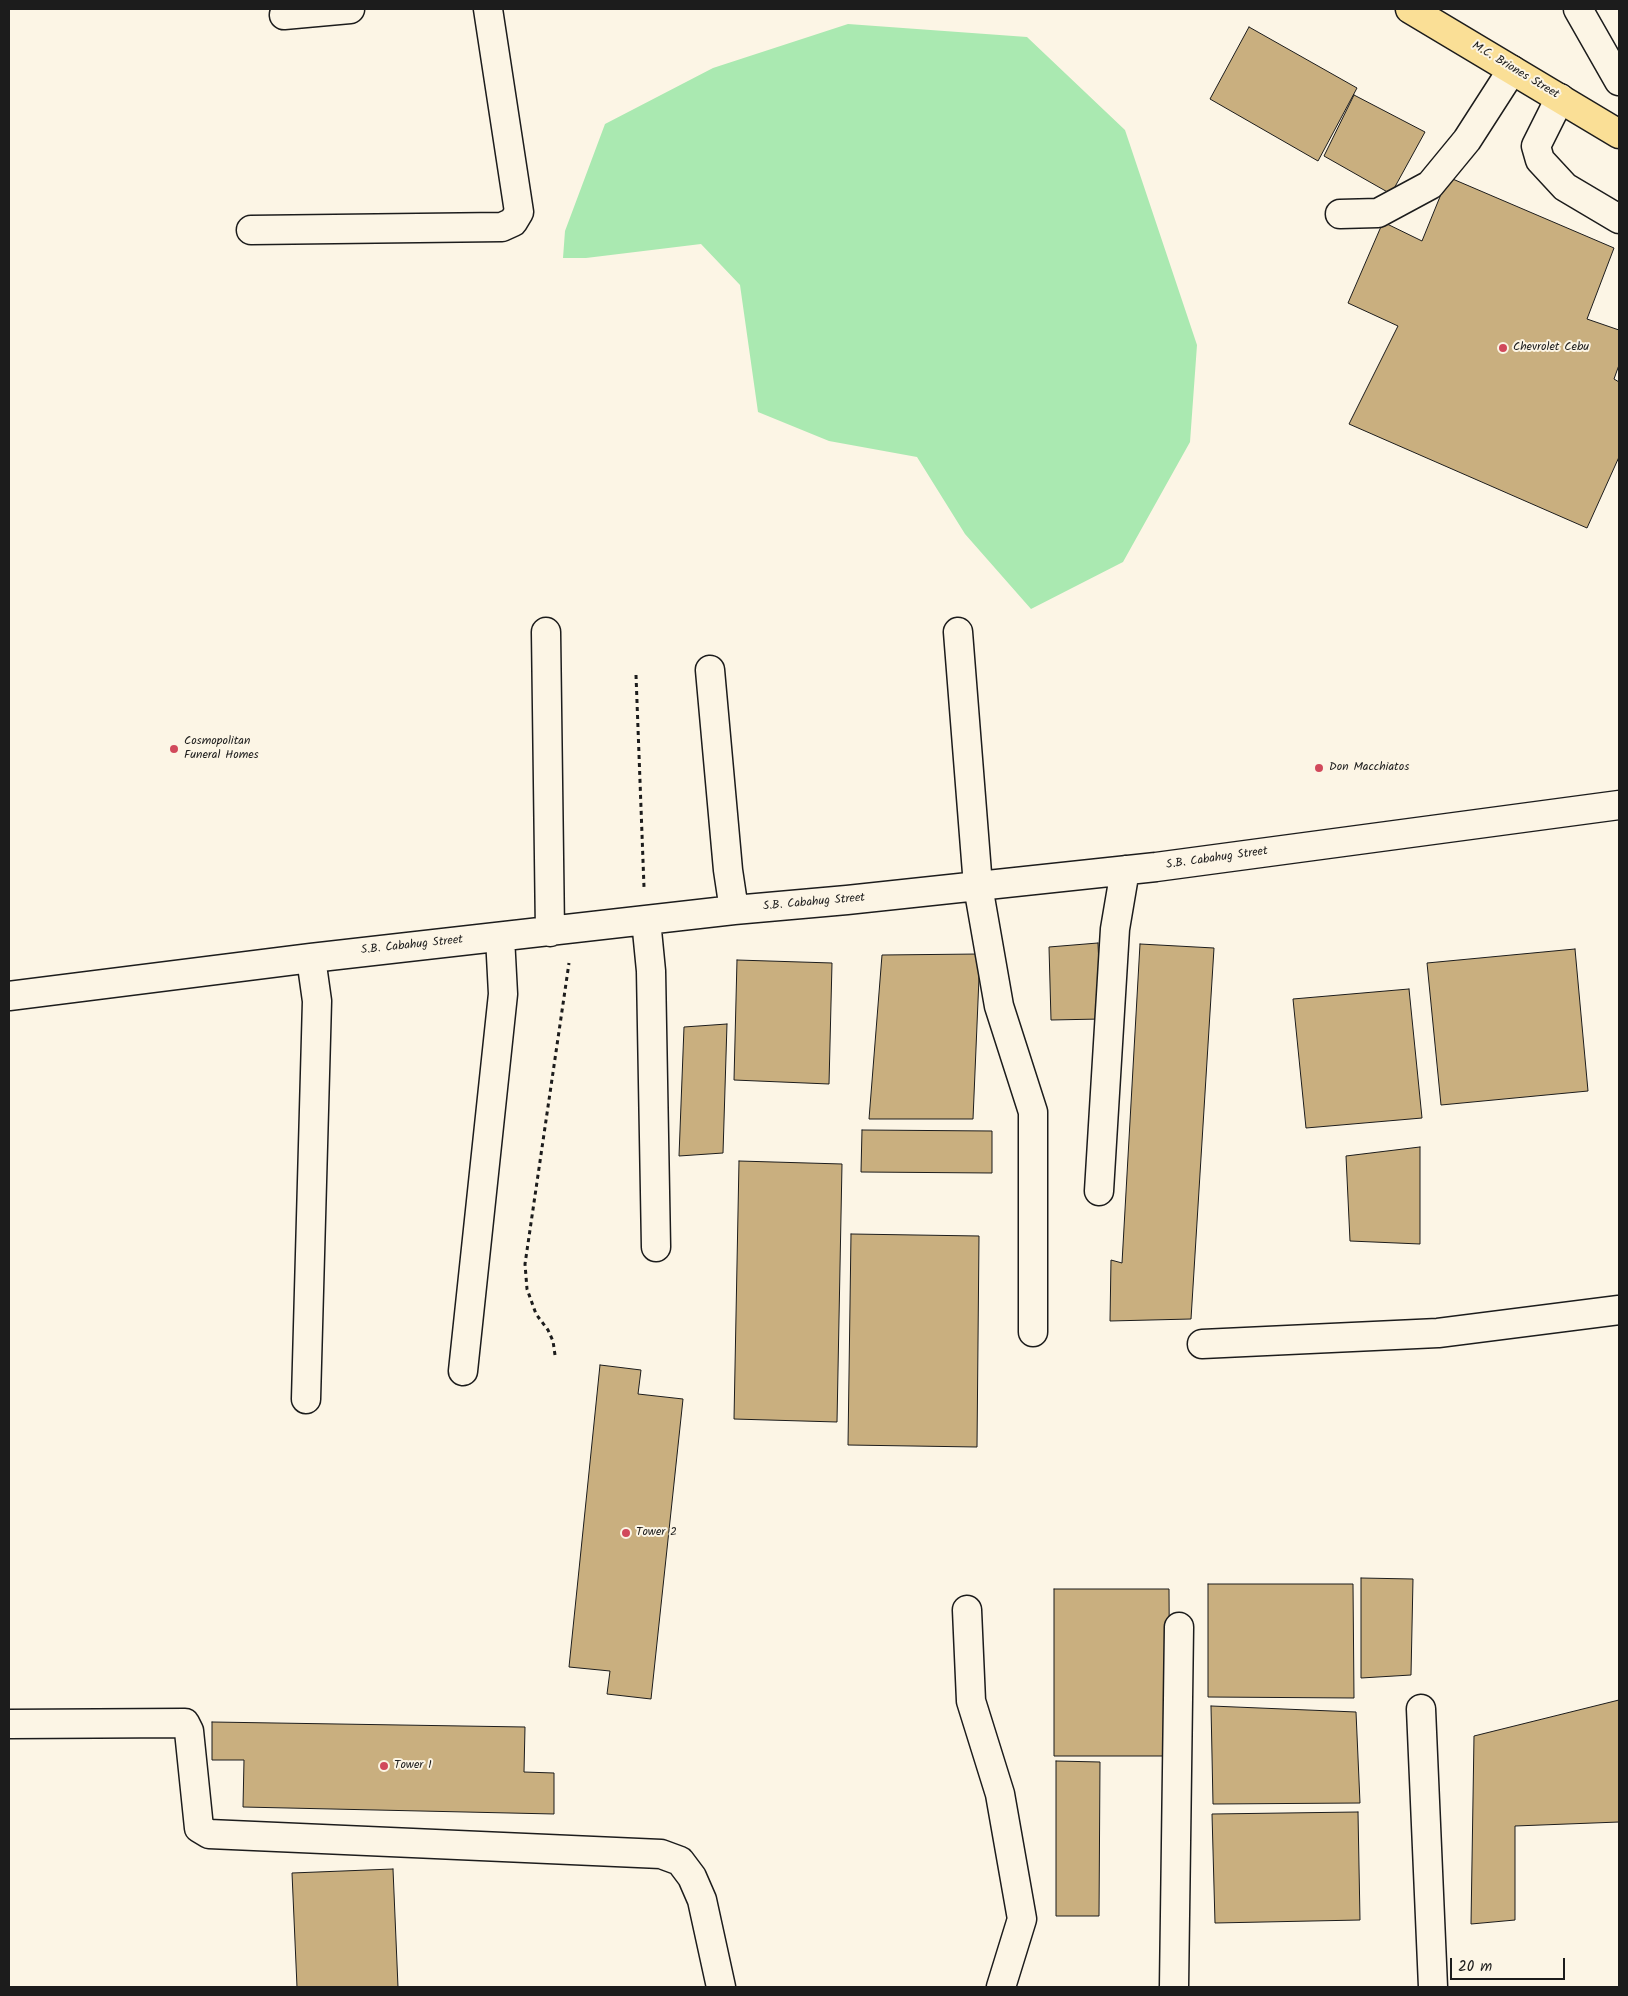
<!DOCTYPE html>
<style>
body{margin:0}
#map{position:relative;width:1628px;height:1996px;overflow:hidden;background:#fcf5e5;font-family:Kalam,sans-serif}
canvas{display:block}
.frame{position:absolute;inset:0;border:10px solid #1c1c1c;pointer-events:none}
.scale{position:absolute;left:1450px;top:1958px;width:115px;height:22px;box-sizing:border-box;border:2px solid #1c1c1c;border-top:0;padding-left:6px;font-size:15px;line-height:18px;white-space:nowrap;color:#1c1c1c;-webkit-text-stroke:4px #fcf5e5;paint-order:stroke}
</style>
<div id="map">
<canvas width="1628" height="1996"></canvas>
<div class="frame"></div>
<div class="scale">20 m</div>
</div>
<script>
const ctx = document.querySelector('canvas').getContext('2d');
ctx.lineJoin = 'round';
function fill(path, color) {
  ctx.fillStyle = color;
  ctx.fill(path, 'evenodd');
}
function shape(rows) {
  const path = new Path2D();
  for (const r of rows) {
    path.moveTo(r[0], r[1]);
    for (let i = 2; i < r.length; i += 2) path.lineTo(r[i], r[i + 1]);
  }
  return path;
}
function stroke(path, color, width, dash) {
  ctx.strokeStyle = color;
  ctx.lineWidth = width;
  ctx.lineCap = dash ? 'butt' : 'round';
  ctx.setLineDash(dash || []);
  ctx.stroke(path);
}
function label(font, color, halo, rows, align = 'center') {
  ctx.font = font + ' Kalam,sans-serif';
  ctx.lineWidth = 4;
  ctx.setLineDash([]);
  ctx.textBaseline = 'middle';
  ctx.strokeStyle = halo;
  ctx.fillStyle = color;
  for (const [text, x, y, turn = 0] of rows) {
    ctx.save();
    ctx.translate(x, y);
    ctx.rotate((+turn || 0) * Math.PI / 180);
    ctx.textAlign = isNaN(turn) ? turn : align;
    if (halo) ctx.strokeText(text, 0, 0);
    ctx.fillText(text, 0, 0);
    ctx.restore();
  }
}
fill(shape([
 [848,24,1027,37,1125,130,1197,345,1190,442,1123,562,1031,609,965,534,917,457,829,441,758,412,740,285,701,244,586,258,563,258,565,231,605,124,713,68]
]), '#aae9b1');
const building = shape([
 [1249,27,1357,88,1318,161,1210,99,1249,27],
 [1354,95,1425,132,1391,194,1324,156,1354,95],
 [1448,177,1614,248,1587,319,1619,330,1619,365,1614,379,1619,382,1619,457,1587,528,1349,424,1398,326,1348,303,1383,222,1422,241,1448,177],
 [1098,943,1101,1019,1051,1020,1049,947,1098,943],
 [1140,944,1214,948,1191,1319,1110,1321,1111,1260,1122,1263,1140,944],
 [1575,949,1588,1091,1441,1105,1427,963,1575,949],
 [980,954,973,1119,869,1119,882,955,980,954],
 [737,960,832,963,829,1084,734,1080,737,960],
 [1409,989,1422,1118,1306,1128,1293,999,1409,989],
 [727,1024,723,1153,679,1156,684,1027,727,1024],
 [862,1130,992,1131,992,1173,861,1172,862,1130],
 [1420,1147,1420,1244,1350,1241,1346,1156,1420,1147],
 [739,1161,842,1164,837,1422,734,1419,739,1161],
 [851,1234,979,1236,977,1447,848,1445,851,1234],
 [600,1365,641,1370,638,1394,683,1399,651,1699,607,1694,610,1671,569,1667,600,1365],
 [1361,1578,1413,1579,1411,1675,1361,1678,1361,1578],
 [1208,1584,1353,1584,1354,1698,1208,1697,1208,1584],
 [1054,1589,1169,1589,1170,1756,1054,1756,1054,1589],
 [1619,1700,1619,1822,1515,1826,1515,1920,1471,1924,1474,1736,1619,1700],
 [1211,1706,1356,1712,1360,1803,1213,1804,1211,1706],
 [212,1722,525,1727,524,1772,554,1773,554,1814,243,1807,244,1760,212,1760,212,1722],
 [1056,1761,1100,1762,1099,1916,1056,1916,1056,1761],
 [1358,1812,1360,1920,1215,1923,1212,1814,1358,1812],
 [393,1869,398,1987,297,1987,292,1873,393,1869]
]);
fill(building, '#c9af7f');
stroke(building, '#1c1c1c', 1);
const minor = shape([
 [1578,9,1619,81],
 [284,15,350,9],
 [1560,98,1536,146,1540,160,1565,187,1619,219],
 [1340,214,1378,213,1430,185,1467,140,1512,70],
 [251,230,502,227,513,222,519,212,488,9],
 [546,632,550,932],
 [958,632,978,886,999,1006,1033,1112,1033,1332],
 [710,670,728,870,734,910],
 [646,920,651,971,656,1247],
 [9,996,311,958,734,910,847,900,1156,867,1619,805],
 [1099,1191,1115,929,1125,870],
 [1202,1344,1438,1333,1619,1310],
 [463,1371,503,994,500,937],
 [306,1399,317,1001,311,958],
 [967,1610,971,1701,1000,1794,1022,1919,1001,1987],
 [1421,1709,1433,1987],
 [9,1724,185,1723,189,1731,199,1828,209,1834,661,1854,680,1861,692,1877,702,1900,721,1987],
 [1174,1987,1179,1627]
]);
const major = shape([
 [1410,9,1619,134]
]);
stroke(minor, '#1c1c1c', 31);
stroke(major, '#1c1c1c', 31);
stroke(shape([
 [636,675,644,887],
 [555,1355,553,1341,548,1330,536,1314,527,1289,525,1264,569,963]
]), '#1c1c1c', 3, [4, 4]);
stroke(minor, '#fcf5e5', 28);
stroke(major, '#fadf96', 28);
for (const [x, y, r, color] of [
 [1503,348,5,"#d1495b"],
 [174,749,5,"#d1495b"],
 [1319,768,5,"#d1495b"],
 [626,1533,5,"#d1495b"],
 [384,1766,5,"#d1495b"]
]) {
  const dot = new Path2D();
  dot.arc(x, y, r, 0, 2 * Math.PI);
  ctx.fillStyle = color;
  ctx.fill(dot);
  stroke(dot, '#fcf5e5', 2);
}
label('12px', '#1c1c1c', '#fcf5e5', [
 ["M.C. Briones Street",1515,71,31],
 ["S.B. Cabahug Street",1217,859,-8],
 ["S.B. Cabahug Street",814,903,-5],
 ["S.B. Cabahug Street",412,946,-6]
]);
label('12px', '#1c1c1c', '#fcf5e5', [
 ["Chevrolet Cebu",1513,348],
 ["Cosmopolitan",184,742],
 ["Funeral Homes",184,756],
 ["Don Macchiatos",1329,768],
 ["Tower 2",636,1533],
 ["Tower 1",394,1766]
], 'left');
</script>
